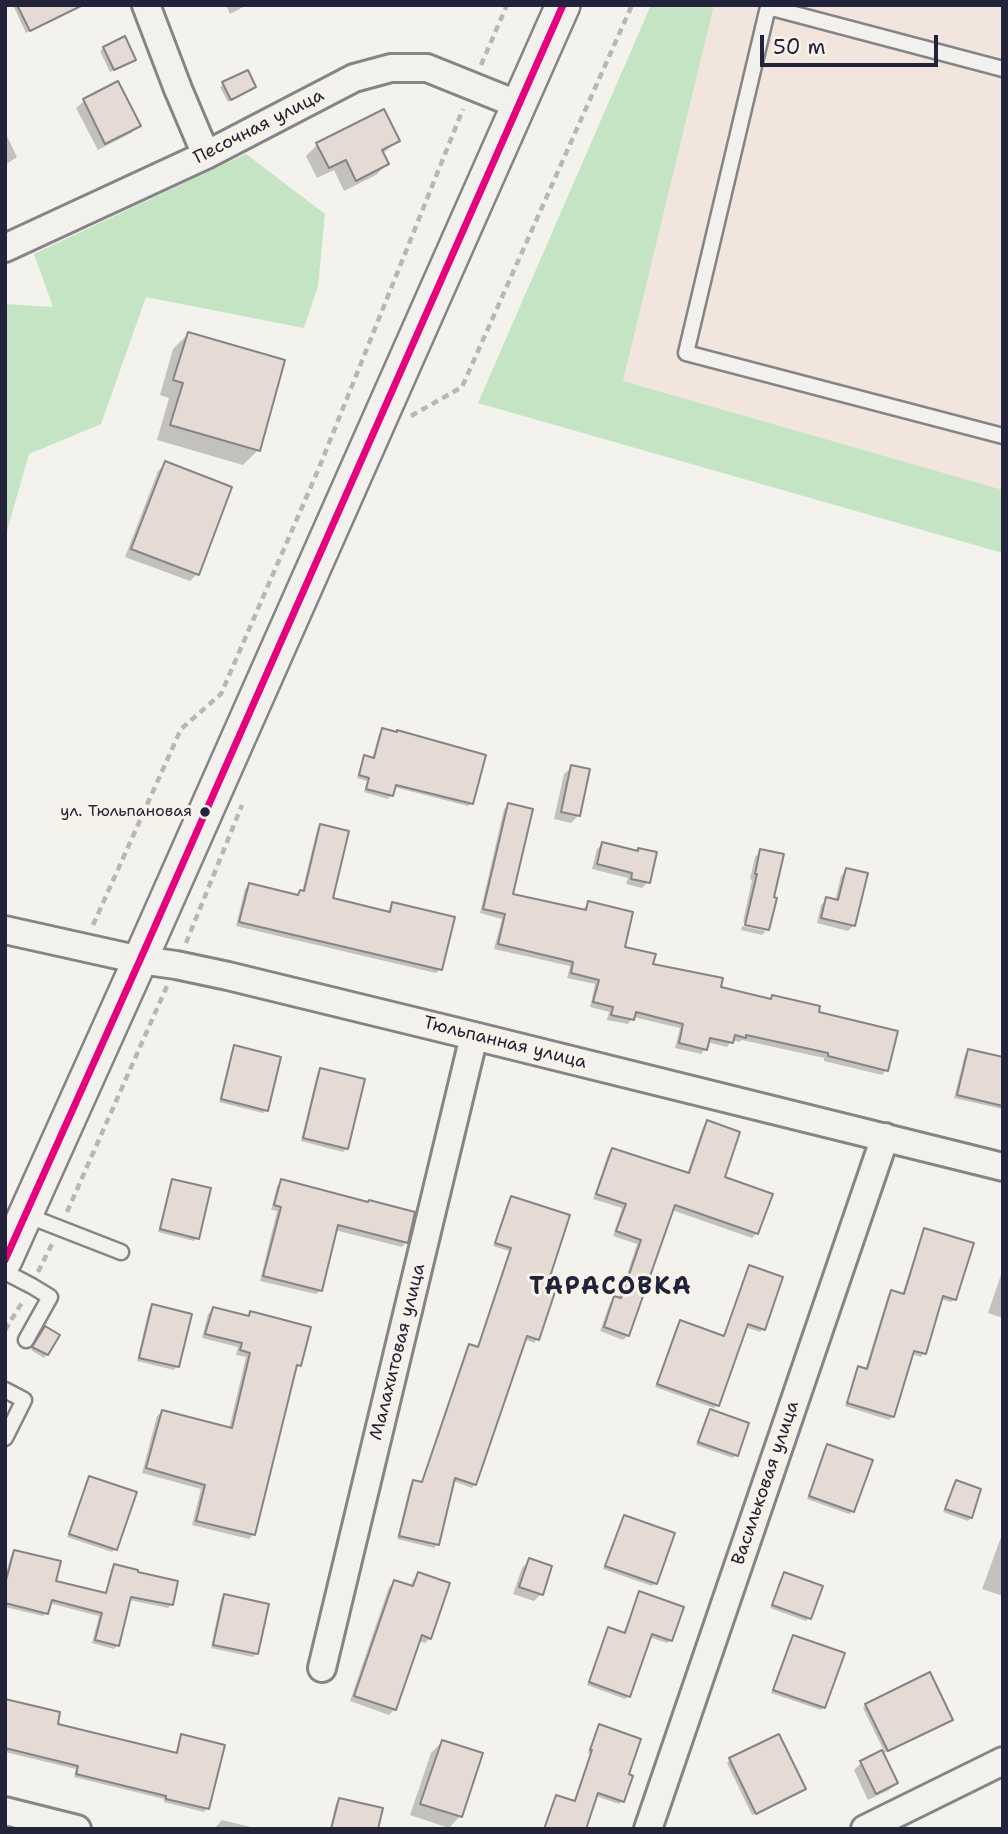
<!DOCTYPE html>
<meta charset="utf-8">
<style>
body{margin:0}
#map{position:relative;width:1008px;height:1834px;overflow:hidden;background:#f4f2ec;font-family:"Shantell Sans",sans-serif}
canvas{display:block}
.frame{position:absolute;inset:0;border:7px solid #22223b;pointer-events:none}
.scale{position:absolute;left:760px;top:35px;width:178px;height:32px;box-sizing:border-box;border:4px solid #22223b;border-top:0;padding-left:9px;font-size:21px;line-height:24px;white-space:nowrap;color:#22223b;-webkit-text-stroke:5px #f7f3e8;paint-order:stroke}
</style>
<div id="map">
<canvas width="1008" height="1834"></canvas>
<div class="frame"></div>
<div class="scale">50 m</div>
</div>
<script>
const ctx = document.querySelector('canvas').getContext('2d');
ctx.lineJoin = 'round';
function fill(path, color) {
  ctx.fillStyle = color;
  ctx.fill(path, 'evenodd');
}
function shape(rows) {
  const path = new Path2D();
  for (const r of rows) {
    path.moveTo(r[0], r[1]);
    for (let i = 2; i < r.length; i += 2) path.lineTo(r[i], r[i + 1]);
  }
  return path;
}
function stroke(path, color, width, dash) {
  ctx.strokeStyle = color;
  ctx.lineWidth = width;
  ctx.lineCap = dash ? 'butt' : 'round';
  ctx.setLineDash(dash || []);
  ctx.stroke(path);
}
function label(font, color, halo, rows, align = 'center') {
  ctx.font = font + ' "Shantell Sans",sans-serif';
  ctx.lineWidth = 6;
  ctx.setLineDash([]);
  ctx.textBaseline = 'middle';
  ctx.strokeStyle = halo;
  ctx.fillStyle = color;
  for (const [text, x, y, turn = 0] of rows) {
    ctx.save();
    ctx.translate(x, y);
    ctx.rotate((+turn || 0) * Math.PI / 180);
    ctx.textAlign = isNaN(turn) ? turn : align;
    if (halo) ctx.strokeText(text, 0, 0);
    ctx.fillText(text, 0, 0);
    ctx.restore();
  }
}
fill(shape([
 [714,5,1003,5,1003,490,623,381]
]), '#f1e5dd');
fill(shape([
 [651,5,714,5,623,381,1003,490,1003,553,478,403],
 [246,154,325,214,318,286,304,328,146,297,101,424,29,454,5,538,5,304,53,307,34,254]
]), '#c4e4c3');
fill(shape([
 [13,5,80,5,26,33],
 [226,5,247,5,230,14],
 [104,48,130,62,110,72,100,51],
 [117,84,138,126,131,133,98,150,76,108,84,101],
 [223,84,254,87,228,102,220,87],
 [5,132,17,157,5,165],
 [398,141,382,154,387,164,376,175,344,191,334,170,317,178,306,156,317,145],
 [188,334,258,450,243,465,157,440,169,398,160,395,173,349],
 [166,463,197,574,190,581,125,557,158,471],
 [383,730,472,803,468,806,394,787,391,795,388,799,364,792,367,781,357,778,362,760,365,757,372,759,379,734],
 [572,767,578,816,571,823,554,819,564,774],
 [509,805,511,895,583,911,584,908,589,903,623,948,651,965,719,988,816,1013,886,1070,882,1075,824,1061,824,1058,742,1040,739,1042,732,1040,727,1047,707,1042,705,1049,701,1054,675,1048,680,1028,633,1017,628,1024,607,1020,609,1012,590,1007,595,984,567,978,570,966,494,949,502,919,480,913,504,809],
 [321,826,331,899,388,913,389,908,393,904,440,969,436,973,236,926,245,889,249,885,296,896,300,892,302,892,317,830],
 [603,844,636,852,639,850,648,882,642,888,626,884,628,878,592,869,597,849],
 [761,851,768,929,766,931,766,928,743,922,752,880,750,879,755,857],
 [846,870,854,925,848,931,817,923,821,905,827,899,835,901,841,876],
 [742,926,766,931,762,935,741,930],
 [235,1047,267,1110,263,1113,219,1102,232,1050],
 [968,1051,1003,1059,1003,1109,954,1098,965,1054],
 [320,1070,347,1148,343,1152,301,1141,317,1074],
 [707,1122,723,1178,757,1233,752,1238,672,1210,628,1335,623,1340,600,1331,610,1303,615,1298,619,1299,637,1244,613,1236,622,1208,593,1199,608,1154,612,1150,687,1174,703,1127],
 [173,1181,197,1238,194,1241,158,1232,170,1184],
 [282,1181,406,1242,402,1247,335,1230,321,1290,316,1294,260,1281,277,1211,271,1210,277,1186],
 [511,1198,545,1287,537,1339,534,1343,524,1339,475,1484,472,1488,453,1481,437,1545,434,1548,397,1539,410,1485,413,1482,421,1484,466,1349,469,1346,477,1348,509,1251,493,1246,508,1201],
 [925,1230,955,1299,951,1302,940,1299,924,1353,921,1357,912,1354,893,1416,889,1420,845,1406,856,1372,859,1368,865,1370,888,1295,891,1292,902,1295,922,1233],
 [750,1267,763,1329,760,1332,745,1327,717,1405,714,1408,655,1387,677,1325,681,1322,723,1337,747,1271],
 [1003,1269,1003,1318,988,1313],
 [152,1306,177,1366,174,1370,137,1361,149,1309],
 [213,1309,247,1317,250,1313,299,1365,294,1370,254,1534,249,1539,192,1525,201,1489,142,1473,157,1416,162,1412,229,1429,246,1357,236,1355,238,1347,202,1338,208,1314],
 [42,1332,47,1354,44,1358,31,1350],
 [710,1411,736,1455,733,1458,696,1445,707,1414],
 [828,1446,852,1511,849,1514,807,1499,824,1449],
 [90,1478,115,1549,112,1552,67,1537,87,1481],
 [956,1482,981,1490,971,1518,968,1521,943,1512,953,1485],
 [624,1517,656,1583,652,1586,603,1569,621,1521],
 [1003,1532,1003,1596,982,1589],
 [14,1552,54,1582,105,1595,111,1569,115,1566,171,1605,168,1608,129,1600,117,1646,114,1649,92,1643,99,1616,49,1603,46,1613,43,1616,5,1607,5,1578,11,1555],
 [530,1560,541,1594,534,1601,513,1594,522,1568],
 [418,1574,430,1638,425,1643,418,1641,395,1709,389,1715,350,1701,389,1587,395,1582,410,1587,413,1580],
 [784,1574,809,1618,806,1621,770,1608,781,1578],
 [640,1593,671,1640,667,1643,649,1637,628,1696,625,1699,587,1685,606,1632,609,1629,623,1634,637,1597],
 [224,1596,256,1654,253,1657,211,1648,221,1599],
 [793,1637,824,1707,821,1710,771,1693,790,1640],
 [5,1701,55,1725,175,1755,179,1740,182,1736,207,1808,204,1812,164,1802,164,1799,74,1777,76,1769,5,1752],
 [866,1705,948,1722,882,1754,896,1783,889,1790,868,1800,854,1770,861,1763,884,1751,863,1708],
 [599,1726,627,1775,622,1801,619,1804,596,1796,584,1829,543,1829,554,1800,557,1797,573,1803,590,1754,588,1753,596,1730],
 [442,1742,460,1816,449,1828,410,1815,431,1753],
 [730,1759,804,1789,801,1792,752,1815,727,1763],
 [340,1800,377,1829,330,1829,336,1803],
 [222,1820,259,1829,214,1829]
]), '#0003');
const building = shape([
 [17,5,83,5,30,31,17,5],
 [125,36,136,60,114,70,103,47,125,36],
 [248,70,256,87,231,100,222,82,248,70],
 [118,81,141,126,105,144,83,99,118,81],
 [384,109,400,141,382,150,389,164,356,181,346,160,329,168,316,143,384,109],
 [188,332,285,360,260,451,170,425,183,383,173,380,188,332],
 [165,461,232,487,199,575,131,549,165,461],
 [382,728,397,732,397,730,486,755,473,804,396,785,393,796,366,789,369,778,359,775,364,755,374,758,382,728],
 [571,765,590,769,580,816,561,812,571,765],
 [508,803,533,809,513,894,586,910,588,901,633,912,625,947,656,954,653,964,723,978,721,987,771,999,772,995,820,1006,819,1012,898,1031,888,1071,828,1056,828,1053,746,1035,746,1038,735,1035,733,1043,710,1038,707,1050,679,1043,683,1024,636,1012,634,1020,611,1015,613,1007,593,1002,599,980,571,973,573,962,498,944,505,914,483,909,508,803],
 [320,824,349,831,333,898,390,912,392,902,455,917,442,970,239,922,249,883,298,895,300,890,304,891,320,824],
 [602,842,638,851,638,848,657,852,650,883,631,879,632,873,597,864,602,842],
 [760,849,784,854,774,897,777,898,769,930,745,925,757,874,755,874,760,849],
 [846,868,868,873,855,926,821,918,826,897,838,900,846,868],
 [234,1045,281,1057,268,1111,221,1099,234,1045],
 [968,1049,1003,1057,1003,1106,957,1095,968,1049],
 [320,1068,365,1079,348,1149,303,1138,320,1068],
 [707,1120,740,1132,725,1177,773,1194,758,1234,675,1205,629,1336,604,1327,614,1296,621,1298,641,1240,616,1231,626,1204,596,1194,612,1148,689,1173,707,1120],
 [172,1179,211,1188,199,1239,160,1229,172,1179],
 [281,1179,368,1202,369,1200,415,1212,408,1243,338,1225,322,1291,263,1276,281,1207,274,1205,281,1179],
 [511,1196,570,1215,547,1286,556,1289,539,1340,527,1336,476,1485,455,1478,439,1545,399,1536,413,1480,422,1482,469,1344,478,1347,511,1248,495,1243,511,1196],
 [924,1228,974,1243,956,1300,943,1296,926,1354,914,1351,894,1417,847,1403,858,1366,867,1369,891,1290,904,1294,924,1228],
 [749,1265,783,1277,765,1330,748,1324,719,1406,657,1384,680,1320,724,1336,749,1265],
 [152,1304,192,1314,179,1367,139,1358,152,1304],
 [213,1307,249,1316,250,1311,311,1327,301,1366,297,1365,255,1535,196,1521,205,1485,146,1468,162,1410,232,1428,250,1353,240,1350,242,1343,205,1334,213,1307],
 [45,1326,60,1335,48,1355,32,1347,45,1326],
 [710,1409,749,1423,738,1456,698,1442,710,1409],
 [827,1444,873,1460,854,1512,809,1496,827,1444],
 [89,1476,137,1492,117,1550,69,1534,89,1476],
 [956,1480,981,1489,972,1518,945,1509,956,1480],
 [624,1515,675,1533,657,1584,605,1566,624,1515],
 [14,1550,61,1561,56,1581,106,1593,114,1564,138,1570,138,1572,178,1581,173,1605,131,1597,119,1646,95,1640,102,1613,52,1600,48,1614,5,1603,5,1584,14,1550],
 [529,1558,552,1566,543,1595,519,1587,529,1558],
 [418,1572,450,1583,431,1639,422,1635,396,1710,354,1696,394,1580,413,1586,418,1572],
 [784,1572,823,1586,811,1619,772,1605,784,1572],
 [639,1591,684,1607,672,1641,652,1634,630,1697,589,1682,608,1627,625,1633,639,1591],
 [224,1594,269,1604,258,1654,213,1645,224,1594],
 [793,1635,845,1653,825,1708,773,1690,793,1635],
 [930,1672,953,1720,888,1751,865,1704,930,1672],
 [5,1699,60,1712,58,1724,177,1753,181,1734,225,1745,209,1809,166,1799,166,1796,76,1774,78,1766,5,1748,5,1699],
 [599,1724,641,1739,629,1774,633,1776,624,1802,598,1793,586,1829,544,1829,556,1795,575,1801,592,1750,590,1750,599,1724],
 [779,1734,806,1789,756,1814,729,1758,779,1734],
 [442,1740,483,1753,462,1817,420,1804,442,1740],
 [882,1750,898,1783,876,1794,860,1761,882,1750],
 [339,1798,383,1808,378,1829,331,1829,339,1798]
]);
fill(building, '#e6dad5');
stroke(building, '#858486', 2);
const service = shape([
 [1003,69,768,7,686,353,1003,436],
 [26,1215,121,1252],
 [5,1272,32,1286,50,1297,26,1340],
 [5,1390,24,1400,5,1438]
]);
const minor = shape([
 [146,5,178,89,206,155],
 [5,248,206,155,354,78,391,68,427,68,519,105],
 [5,930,140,960,176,965,228,976,474,1036,1003,1167],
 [322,1668,474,1036],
 [5,1811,77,1829],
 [648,1829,885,1137],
 [865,1829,1003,1761]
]);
const tertiary = shape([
 [5,1260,140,960,563,5]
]);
stroke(service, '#858486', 19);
stroke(minor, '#858486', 32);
stroke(tertiary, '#858486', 38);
stroke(shape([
 [481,65,507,5],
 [411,416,462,387,632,5],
 [93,925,181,729,221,694,319,468,463,109],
 [186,943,242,805],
 [67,1212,167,986],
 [38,1272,53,1242],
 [5,1330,23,1301]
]), '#b8b6b6', 4.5, [7, 5]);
stroke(service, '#f2f1ed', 14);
stroke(minor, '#f2f1ed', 26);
stroke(tertiary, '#f2f1ed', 33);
stroke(shape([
 [5,1260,140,960,563,5]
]), '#e5007d', 7);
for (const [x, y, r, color] of [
 [205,812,6,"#22223b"]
]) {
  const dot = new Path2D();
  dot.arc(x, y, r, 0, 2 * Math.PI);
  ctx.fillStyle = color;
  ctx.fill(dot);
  stroke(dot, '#f7f3e8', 2.5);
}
label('16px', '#22223b', '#f7f3e8', [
 ["ул. Тюльпановая",192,812]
], 'right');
label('18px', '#22223b', '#f7f3e8', [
 ["Песочная улица",259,127,-27],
 ["Тюльпанная улица",505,1043,14],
 ["Малахитовая улица",398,1352,-76],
 ["Васильковая улица",766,1483,-71]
]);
ctx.letterSpacing = '2px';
label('bold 24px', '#22223b', '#f7f3e8', [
 ["ТАРАСОВКА",611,1288]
]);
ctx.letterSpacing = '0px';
</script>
